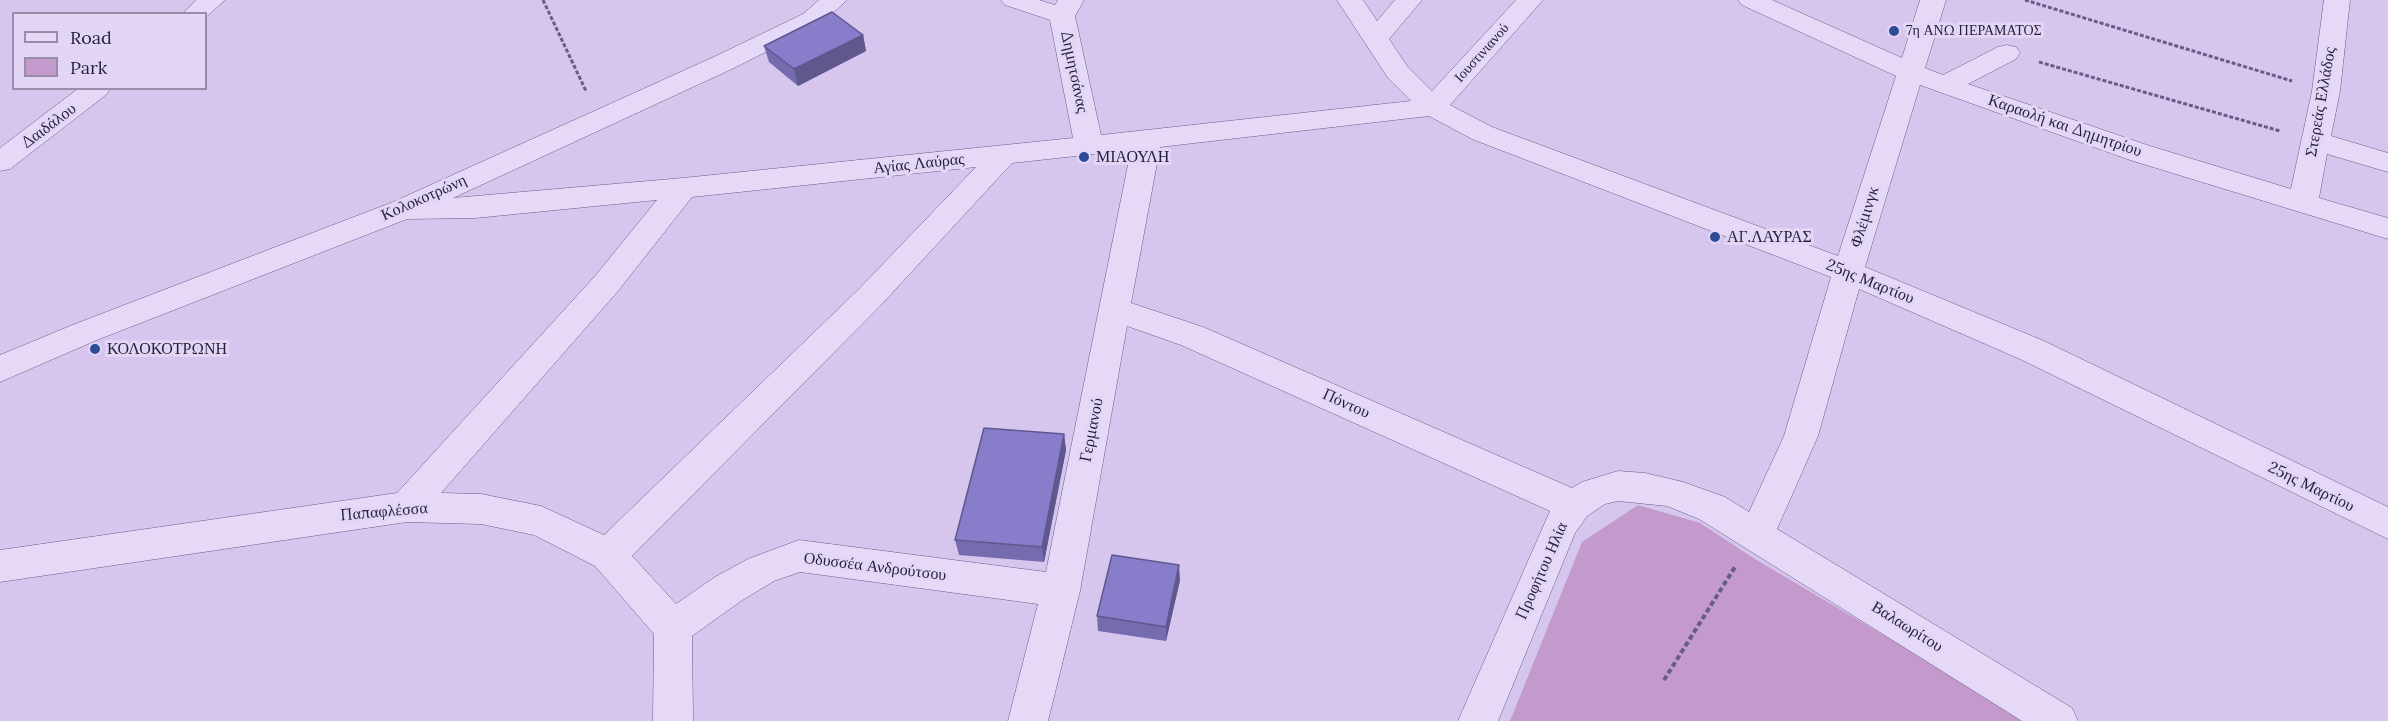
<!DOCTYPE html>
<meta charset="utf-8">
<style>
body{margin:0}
#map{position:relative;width:2388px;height:721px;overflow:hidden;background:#d6c6ed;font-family:Lora,serif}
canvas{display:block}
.legend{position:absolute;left:12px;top:12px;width:195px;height:78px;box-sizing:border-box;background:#e3d5f5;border:2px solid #978caa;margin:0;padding:8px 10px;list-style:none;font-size:18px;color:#241f39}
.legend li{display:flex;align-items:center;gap:12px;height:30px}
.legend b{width:30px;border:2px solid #978caa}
</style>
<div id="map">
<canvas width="2388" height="721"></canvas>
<ul class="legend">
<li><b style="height:8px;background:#e6d9f8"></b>Road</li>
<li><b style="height:16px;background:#c39acb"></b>Park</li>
</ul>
</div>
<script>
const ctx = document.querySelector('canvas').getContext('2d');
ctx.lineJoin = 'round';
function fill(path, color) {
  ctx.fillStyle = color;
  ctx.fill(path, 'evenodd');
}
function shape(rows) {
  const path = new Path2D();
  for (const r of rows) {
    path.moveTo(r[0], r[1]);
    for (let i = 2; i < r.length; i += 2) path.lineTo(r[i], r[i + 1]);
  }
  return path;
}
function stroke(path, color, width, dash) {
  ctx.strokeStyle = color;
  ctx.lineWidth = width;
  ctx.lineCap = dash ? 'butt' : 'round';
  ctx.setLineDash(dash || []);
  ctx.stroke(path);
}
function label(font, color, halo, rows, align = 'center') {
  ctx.font = font + ' Lora,serif';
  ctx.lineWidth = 6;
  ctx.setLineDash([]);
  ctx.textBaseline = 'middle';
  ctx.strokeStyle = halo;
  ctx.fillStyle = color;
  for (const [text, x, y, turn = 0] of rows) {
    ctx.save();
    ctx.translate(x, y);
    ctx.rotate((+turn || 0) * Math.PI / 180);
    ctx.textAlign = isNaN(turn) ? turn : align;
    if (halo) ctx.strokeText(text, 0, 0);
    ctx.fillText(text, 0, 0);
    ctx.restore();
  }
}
fill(shape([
 [1638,505,1700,523,1755,559,2029,721,1510,721,1582,542]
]), '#c39acb');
const minor = shape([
 [196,0,225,0,206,17,206,14,182,14,196,0],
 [819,0,847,0,821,24,734,68,453,198,683,178,1073,138,1050,20,1005,5,1001,0,1039,0,1055,5,1058,0,1084,0,1075,16,1101,135,1411,101,1388,78,1337,0,1363,0,1377,21,1395,0,1422,0,1389,39,1407,66,1432,91,1516,0,1543,0,1450,105,1492,127,1838,256,1896,76,1742,5,1738,0,1772,0,1902,58,1920,0,1946,0,1925,68,1943,75,1998,47,2007,45,2016,47,2020,53,2016,59,1968,84,2150,146,2291,189,2312,91,2324,0,2350,0,2340,91,2331,136,2388,153,2388,172,2327,154,2319,198,2388,218,2388,239,2130,160,1920,85,1865,267,2044,341,2388,507,2388,539,2020,359,1859,289,1818,436,1777,529,2072,708,2078,721,2022,721,1699,519,1667,506,1618,501,1605,504,1587,516,1575,533,1498,721,1458,721,1550,511,1181,345,1127,326,1080,591,1048,721,1008,721,1038,604,800,572,774,581,741,601,692,636,693,721,653,721,654,634,595,566,534,535,481,524,407,522,0,582,0,550,397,493,596,275,657,200,475,218,407,219,97,340,0,382,0,355,75,324,393,202,716,56,803,14,819,0],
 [1429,116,1472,139,1831,277,1784,436,1749,512,1725,497,1683,482,1645,473,1618,471,1582,482,1572,488,1203,327,1131,303,1160,147,1429,116],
 [1131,150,1046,572,799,540,748,559,715,577,676,604,632,556,881,305,1012,163,1131,150],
 [976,167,859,289,604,535,541,506,481,494,441,493,618,291,692,197,976,167],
 [79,88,110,88,107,94,10,169,0,171,0,148,79,88]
]);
stroke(minor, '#675c88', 1);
stroke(shape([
 [543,0,586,91],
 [2025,0,2292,81],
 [2039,62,2280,131]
]), '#675c88', 3, [4, 2]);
stroke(shape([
 [1664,680,1735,567]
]), '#675c88', 4, [5, 3]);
fill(minor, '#e6d9f8');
fill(shape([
 [863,35,866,51,798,86,769,62,764,46],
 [1064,434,1066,450,1044,562,959,555,955,540],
 [1180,580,1166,641,1098,631,1097,616]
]), '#746cae');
fill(shape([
 [863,35,866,51,798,86,794,69],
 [1064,434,1066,450,1044,562,1042,547],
 [1179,565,1180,580,1166,641,1166,627]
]), '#5e588d');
const building = shape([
 [832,12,863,35,794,69,764,46,832,12],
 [984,428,1064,434,1042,547,955,540,984,428],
 [1112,555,1179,565,1166,627,1097,616,1112,555]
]);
fill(building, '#877dca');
stroke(building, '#5e588d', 1.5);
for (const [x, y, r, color] of [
 [1894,31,6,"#2d4c96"],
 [1084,157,6,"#2d4c96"],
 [1715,237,6,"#2d4c96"],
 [95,349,6,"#2d4c96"]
]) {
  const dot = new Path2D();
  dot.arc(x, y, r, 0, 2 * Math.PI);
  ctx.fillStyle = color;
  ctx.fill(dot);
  stroke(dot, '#e3d5f5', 2);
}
label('14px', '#241f39', '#e3d5f5', [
 ["7η ΑΝΩ ΠΕΡΑΜΑΤΟΣ",1906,31]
], 'left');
label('14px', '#241f39', '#e3d5f5', [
 ["Ιουστινιανού",1482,53,-48]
]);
label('16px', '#241f39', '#e3d5f5', [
 ["Δημητσάνας",1074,72,78],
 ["Στερεάς Ελλάδος",2321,102,-80],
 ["Δαιδάλου",49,126,-37],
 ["Καραολή και Δημητρίου",2065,126,19],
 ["Αγίας Λαύρας",919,164,-6],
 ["Κολοκοτρώνη",424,198,-24],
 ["Φλέμινγκ",1865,217,-73],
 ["25ης Μαρτίου",1870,282,22],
 ["Πόντου",1346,404,24],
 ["Γερμανού",1092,430,-79],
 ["25ης Μαρτίου",2311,487,26],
 ["Παπαφλέσσα",384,512,-5],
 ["Οδυσσέα Ανδρούτσου",875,567,7],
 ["Προφήτου Ηλία",1542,571,-66],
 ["Βαλαωρίτου",1907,627,32]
]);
label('16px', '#241f39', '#e3d5f5', [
 ["ΜΙΑΟΥΛΗ",1096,157],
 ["ΑΓ.ΛΑΥΡΑΣ",1727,237],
 ["ΚΟΛΟΚΟΤΡΩΝΗ",107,349]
], 'left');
</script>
